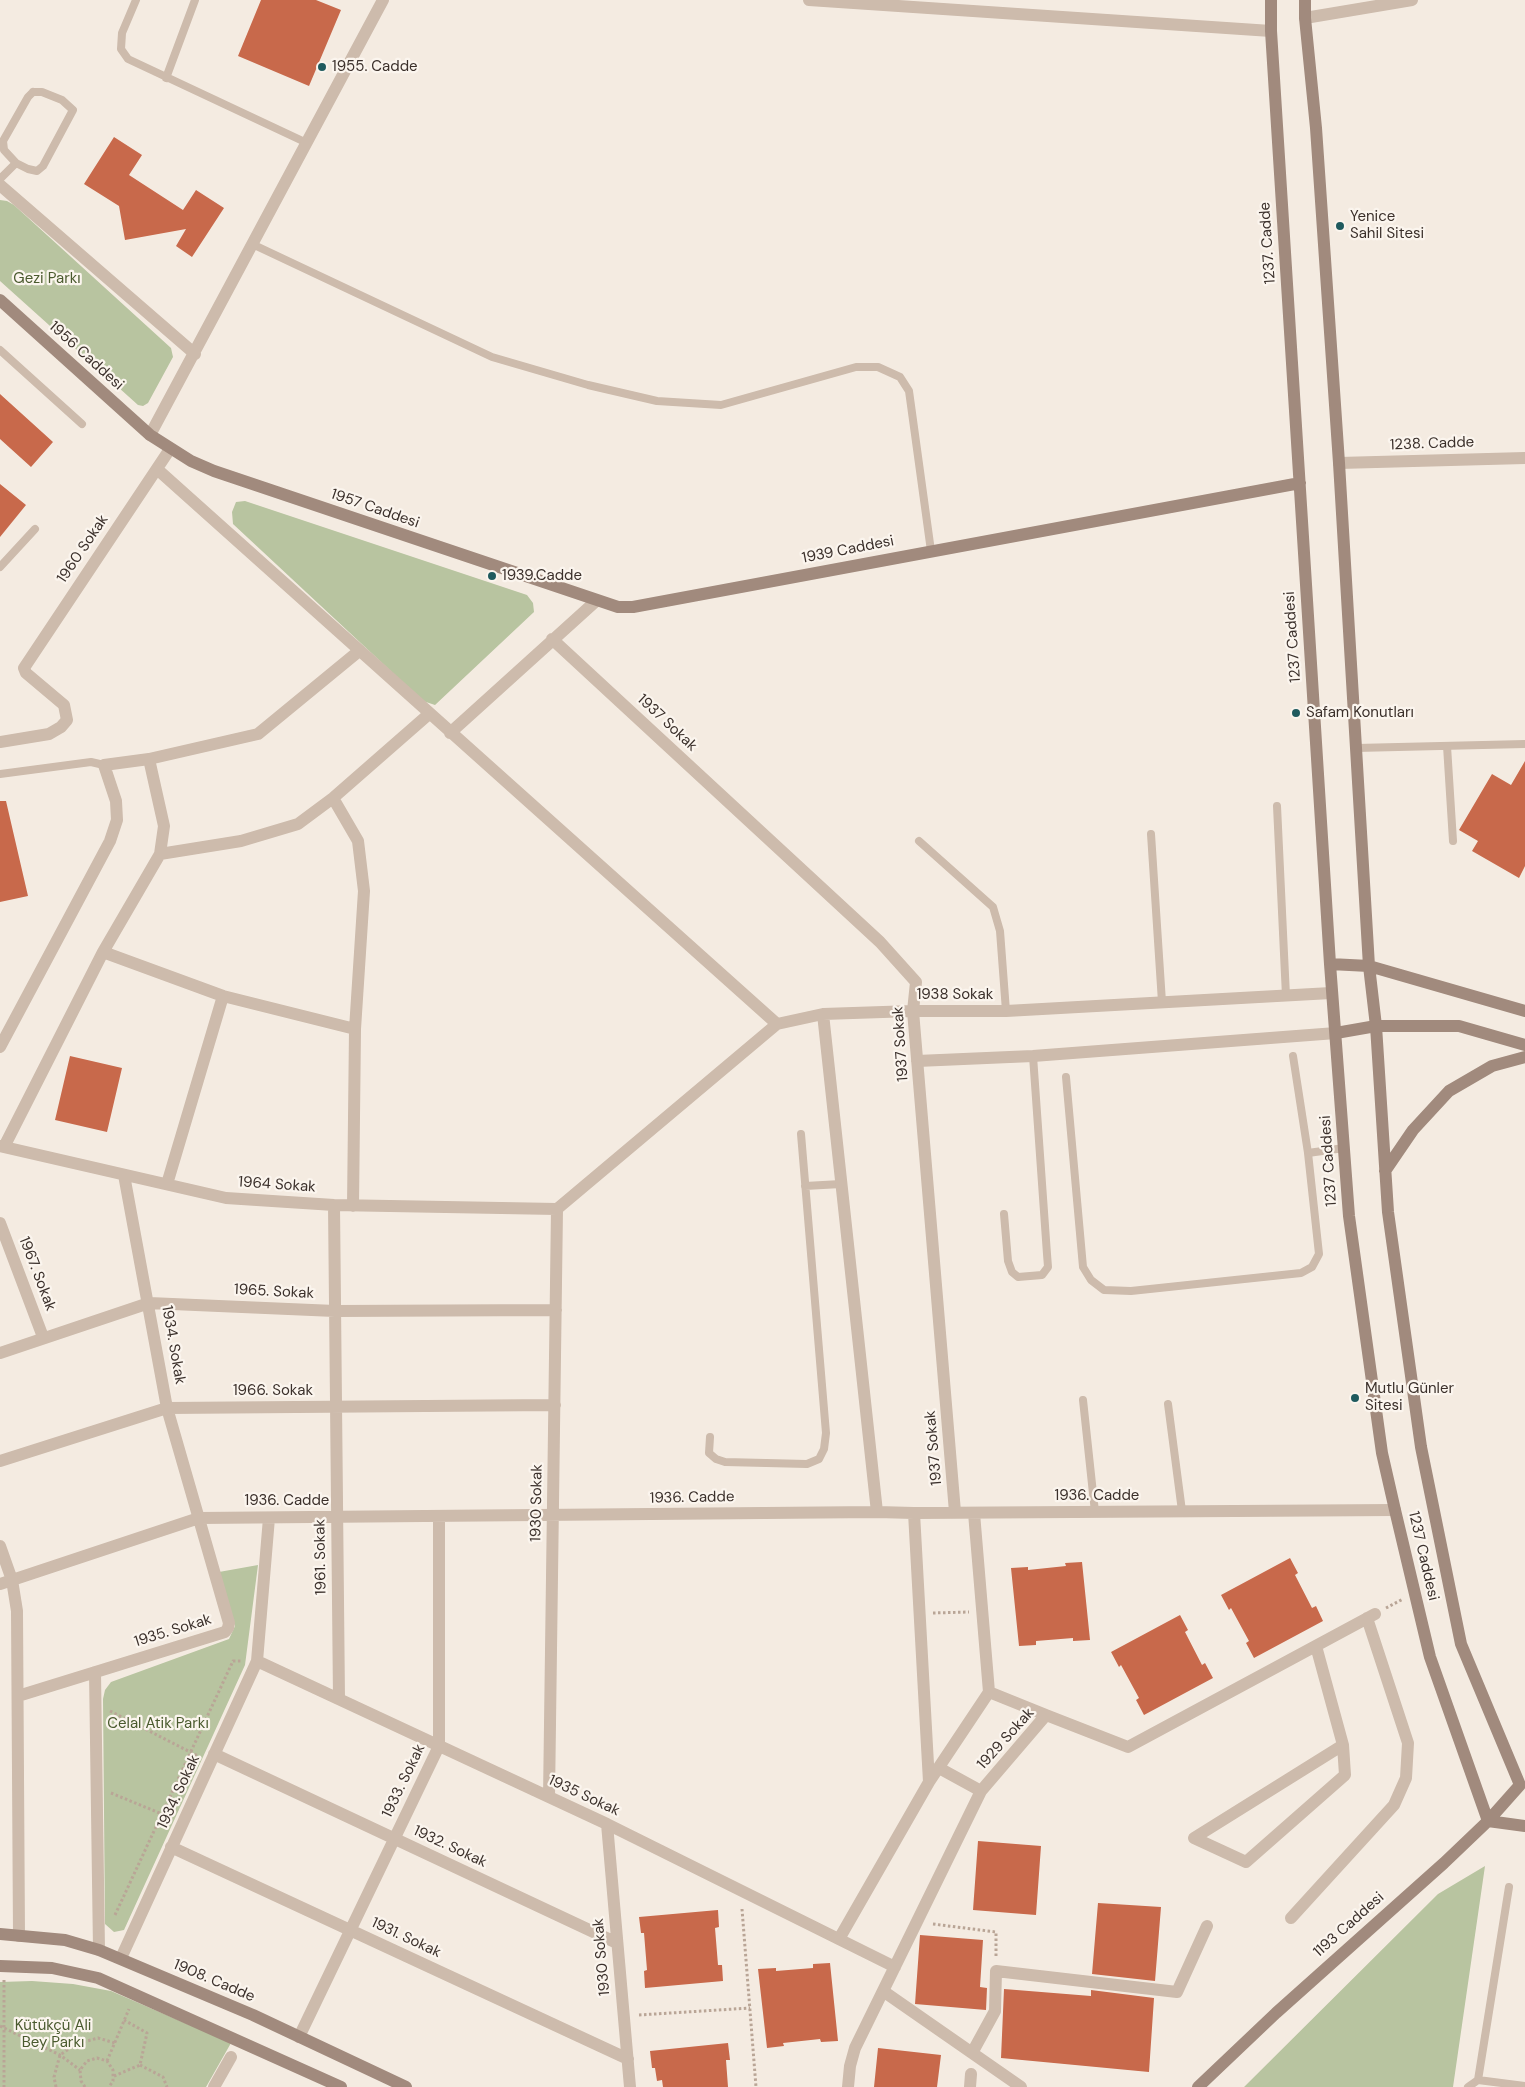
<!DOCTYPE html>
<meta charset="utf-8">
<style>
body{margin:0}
canvas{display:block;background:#f4ebe1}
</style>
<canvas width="1525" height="2087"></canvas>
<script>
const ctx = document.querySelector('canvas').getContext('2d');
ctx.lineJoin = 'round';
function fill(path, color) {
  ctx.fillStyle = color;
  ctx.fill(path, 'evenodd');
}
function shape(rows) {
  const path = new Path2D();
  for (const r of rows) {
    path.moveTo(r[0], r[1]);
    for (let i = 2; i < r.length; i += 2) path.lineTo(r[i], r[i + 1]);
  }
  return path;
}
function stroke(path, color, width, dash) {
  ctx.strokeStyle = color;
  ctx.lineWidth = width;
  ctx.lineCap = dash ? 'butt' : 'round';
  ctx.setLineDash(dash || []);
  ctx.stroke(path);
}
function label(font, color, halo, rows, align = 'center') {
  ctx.font = font + ' "DM Sans",sans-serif';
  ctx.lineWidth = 4.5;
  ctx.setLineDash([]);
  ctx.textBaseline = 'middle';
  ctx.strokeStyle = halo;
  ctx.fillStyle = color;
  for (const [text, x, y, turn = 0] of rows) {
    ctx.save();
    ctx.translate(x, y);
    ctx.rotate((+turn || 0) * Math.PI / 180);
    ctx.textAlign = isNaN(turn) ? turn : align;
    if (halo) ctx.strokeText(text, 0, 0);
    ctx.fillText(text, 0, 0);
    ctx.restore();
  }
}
fill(shape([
 [0,200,7,201,14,205,171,348,173,357,148,403,143,406,138,405,0,281],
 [245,501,527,595,533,603,534,612,435,705,423,701,233,524,232,512,236,502],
 [258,1565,245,1665,124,1930,114,1932,105,1924,103,1699,105,1690,111,1682,229,1639,235,1626,219,1572],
 [1485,1866,1453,2087,1244,2087,1438,1894],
 [32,1981,73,1984,111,1991,231,2043,206,2087,0,2087,0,1982]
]), '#b8c4a0');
fill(shape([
 [261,0,316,0,341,10,309,86,238,56],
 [114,137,142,155,129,175,183,210,196,190,224,208,192,257,176,246,186,229,125,240,119,206,84,184],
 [0,394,53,442,31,467,0,439],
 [0,484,26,505,0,537],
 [1525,761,1525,866,1519,878,1472,851,1478,841,1459,830,1492,774,1511,785],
 [0,801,6,801,28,896,0,902],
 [70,1056,122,1068,107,1132,55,1120],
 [1290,1558,1298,1573,1295,1575,1312,1608,1316,1606,1323,1621,1254,1658,1246,1643,1249,1641,1231,1608,1229,1610,1221,1595],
 [1082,1562,1090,1640,1073,1641,1073,1638,1036,1641,1036,1645,1019,1646,1011,1568,1028,1567,1028,1570,1066,1566,1065,1563],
 [1180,1615,1188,1630,1185,1632,1202,1665,1205,1663,1213,1678,1144,1715,1136,1700,1139,1698,1121,1665,1119,1667,1111,1652],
 [978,1841,1041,1846,1036,1915,973,1910],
 [1098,1903,1161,1907,1155,1981,1092,1974],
 [718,1910,719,1927,715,1928,718,1965,722,1965,723,1981,645,1988,644,1971,647,1970,644,1933,641,1933,639,1917],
 [920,1935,983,1940,980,1987,987,1988,986,2010,915,2004],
 [830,1963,838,2041,821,2042,820,2039,783,2043,784,2046,767,2048,758,1969,776,1968,776,1971,813,1968,813,1964],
 [1004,1989,1091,1996,1091,1990,1154,1998,1149,2072,1001,2058],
 [728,2043,730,2060,726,2060,728,2087,663,2087,662,2080,657,2081,655,2068,652,2068,650,2051],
 [878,2048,941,2055,937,2087,874,2087]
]), '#c8694b');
stroke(shape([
 [1386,1608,1403,1599],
 [933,1613,969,1612],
 [110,1711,198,1756],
 [111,1793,162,1814],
 [742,1909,756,2087],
 [115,1915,233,1661,241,1661],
 [933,1924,996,1932,996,1957],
 [4,1980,4,2087],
 [639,2015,750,2008],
 [0,2026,60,2055,80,2070],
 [107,2061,129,2009],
 [140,2065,163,2077,167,2087],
 [114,2076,140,2065,147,2033,124,2020],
 [56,2087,54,2077,60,2055,76,2044,98,2038,115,2043],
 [85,2087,81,2081,80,2070,87,2061,97,2058,107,2061,113,2070,113,2081,109,2087]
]), '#b9a596', 3, [2.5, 2.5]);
stroke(shape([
 [136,0,122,33,121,49,128,59,307,143],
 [166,78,195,0],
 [33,92,42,92,62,100,73,110,43,166,37,171,28,169,16,163,4,150,3,141,28,97,33,92],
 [0,179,16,163],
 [252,244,492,357,588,385,657,401,721,405,856,367,878,367,900,377,909,391,931,551],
 [0,350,82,424],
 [0,567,35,529],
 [1447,746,1453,841],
 [1356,748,1525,744],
 [0,774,91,762,104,765],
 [1277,806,1286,996],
 [1151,834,1162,1002],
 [919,841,993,907,1000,931,1006,1011],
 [1066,1077,1083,1267,1091,1280,1104,1290,1131,1291,1301,1273,1312,1267,1319,1254,1308,1153,1293,1056],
 [1308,1153,1344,1148],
 [805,1186,841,1184],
 [1004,1214,1008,1261,1012,1272,1018,1277,1042,1275,1048,1267,1047,1254,1033,1056],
 [1083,1400,1095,1512],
 [1168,1404,1182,1511],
 [710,1437,709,1453,716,1459,725,1462,807,1464,819,1459,824,1449,826,1433,801,1134],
 [1478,2080,1509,1887],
 [1468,2087,1478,2080,1525,2086]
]), '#cdbbac', 8);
stroke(shape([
 [809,0,1271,31],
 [1305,18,1412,0],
 [0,185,195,354],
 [150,435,383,0],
 [1339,463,1525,458],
 [157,469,777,1024],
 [552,639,880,942,916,982,913,1011,955,1512],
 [450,733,596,601],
 [0,742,49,734,61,727,67,720,64,705,26,673,24,668,170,449],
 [333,798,358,841,364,891,355,1029,353,1206],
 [160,854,164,826,149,759,258,734,359,651],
 [103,952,160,854,241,841,298,824,333,798,429,714],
 [823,1014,877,1512],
 [0,1047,110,841,117,820,116,801,104,765,149,759],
 [917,1061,1033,1056,1336,1033],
 [0,1146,226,1198,334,1205,557,1209],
 [4,1147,103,952,223,996,355,1029],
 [167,1184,223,996],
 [334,1205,339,1699],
 [557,1209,777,1024,823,1014,913,1011,1006,1011,1331,993],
 [0,1223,43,1337],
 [0,1353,149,1303,335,1311,556,1310],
 [0,1461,167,1408,555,1405],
 [914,1513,929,1782],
 [0,1546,12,1580,17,1611,19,1936],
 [0,1584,199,1518,877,1512,914,1513,1395,1510],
 [1316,1646,1343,1745,1194,1838,1246,1862,1345,1775,1343,1745],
 [257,1661,607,1824,895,1967],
 [95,1672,99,1950],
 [989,1692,1046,1715],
 [18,1696,225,1632,228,1628,229,1623,167,1408,124,1175],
 [214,1754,617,1943],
 [939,1768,981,1791],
 [549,1797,557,1209],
 [607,1824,630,2087],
 [171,1847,628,2059],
 [1291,1918,1394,1805,1406,1778,1408,1743,1367,1618],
 [839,1939,929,1782,989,1692,974,1513],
 [121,1958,257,1661,269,1518],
 [883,1991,1021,2087],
 [299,2037,439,1746,439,1517],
 [972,2053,995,2011,996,1971,1177,1992,1207,1926],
 [214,2087,231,2057],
 [848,2087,850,2066,855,2048,981,1791,1046,1715,1128,1747,1375,1614],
 [970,2087,971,2074]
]), '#cdbbac', 12);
stroke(shape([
 [1271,0,1271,31,1330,964,1349,1216,1382,1453,1395,1510,1430,1657,1488,1821],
 [1305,0,1305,18,1316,128,1339,463,1369,966,1376,1026,1388,1212,1421,1447,1461,1644,1520,1785],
 [0,300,150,435,191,461,214,471,618,607,633,607,1300,483],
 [1330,964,1369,966,1525,1011],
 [1336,1033,1376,1026,1459,1026,1525,1045],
 [1385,1171,1413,1130,1449,1091,1492,1066,1525,1057],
 [1488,1821,1525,1826],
 [0,1934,65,1940,99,1950,253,2015,406,2087],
 [0,1966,52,1968,98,1978,341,2087],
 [1198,2087,1276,2013,1444,1863,1488,1821,1520,1785]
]), '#a18a7d', 12);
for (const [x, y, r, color] of [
 [322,67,5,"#1f5a5e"],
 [1340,226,5,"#1f5a5e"],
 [492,576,5,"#1f5a5e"],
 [1296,713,5,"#1f5a5e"],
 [1355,1398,5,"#1f5a5e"]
]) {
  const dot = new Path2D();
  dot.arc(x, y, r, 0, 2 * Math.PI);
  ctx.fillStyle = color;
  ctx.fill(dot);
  stroke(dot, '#fbf5ee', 2);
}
label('15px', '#3b302b', '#fbf5ee', [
 ["1955. Cadde",332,67],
 ["Yenice",1350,217],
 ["Sahil Sitesi",1350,234],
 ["1939.Cadde",502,576],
 ["Safam Konutları",1306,713],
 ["Mutlu Günler",1365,1389],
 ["Sitesi",1365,1406]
], 'left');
label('15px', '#3b302b', '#fbf5ee', [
 ["1237. Cadde",1268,243,-94],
 ["1956 Caddesi",86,356,42],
 ["1238. Cadde",1432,444,-2],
 ["1957 Caddesi",375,509,19],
 ["1960 Sokak",83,549,-56],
 ["1939 Caddesi",848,550,-11],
 ["1237 Caddesi",1293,637,-94],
 ["1937 Sokak",667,723,43],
 ["1938 Sokak",955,995],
 ["1937 Sokak",901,1044,-94],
 ["1237 Caddesi",1329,1161,-94],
 ["1964 Sokak",277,1185,4],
 ["1967. Sokak",37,1274,69],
 ["1965. Sokak",274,1292,3],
 ["1934. Sokak",173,1345,80],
 ["1966. Sokak",273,1391],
 ["1937 Sokak",934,1448,-95],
 ["1936. Cadde",1097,1496],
 ["1936. Cadde",692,1498,-1],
 ["1936. Cadde",287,1501],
 ["1930 Sokak",537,1503,-89],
 ["1237 Caddesi",1423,1556,77],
 ["1961. Sokak",321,1557,-91],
 ["1935. Sokak",173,1631,-17],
 ["1929 Sokak",1006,1739,-48],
 ["1933. Sokak",404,1781,-64],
 ["1934. Sokak",179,1792,-65],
 ["1935 Sokak",584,1796,25],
 ["1932. Sokak",450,1847,25],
 ["1193 Caddesi",1349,1925,-42],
 ["1931. Sokak",406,1938,25],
 ["1930 Sokak",602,1957,-95],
 ["1908. Cadde",214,1981,23]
]);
label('15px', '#4a5a2e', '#fbf5ee', [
 ["Gezi Parkı",47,279],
 ["Celal Atik Parkı",158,1724],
 ["Kütükçü Ali",53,2026],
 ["Bey Parkı",53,2043]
]);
</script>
